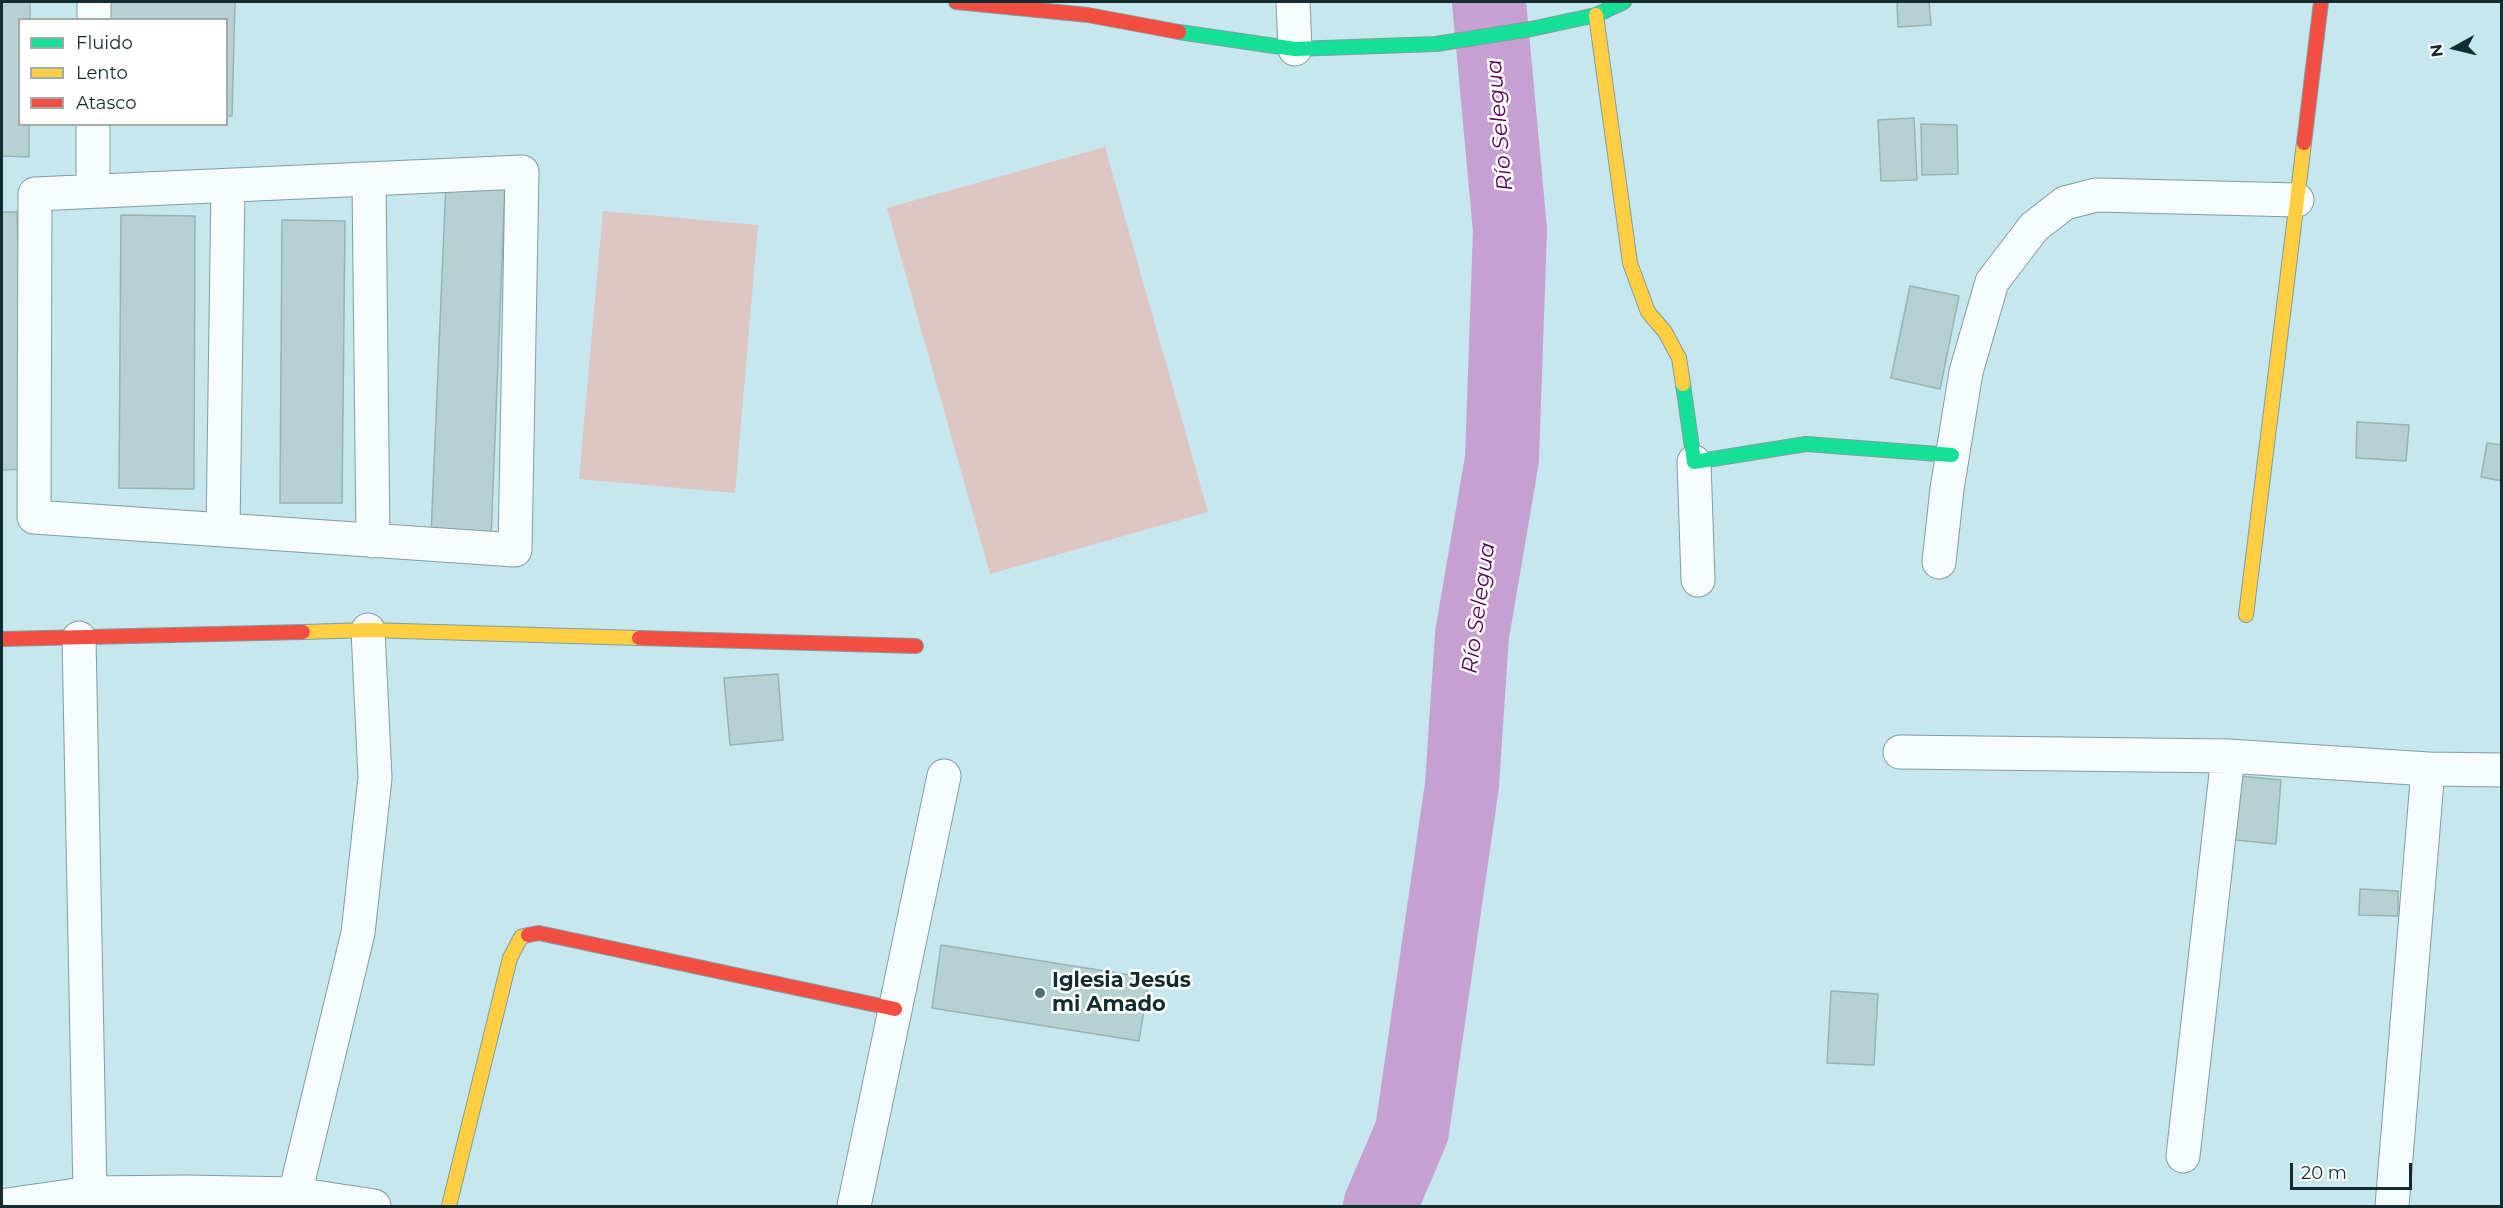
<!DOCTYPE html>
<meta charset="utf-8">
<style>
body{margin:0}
#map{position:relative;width:2503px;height:1208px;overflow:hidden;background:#c6e7ed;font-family:Montserrat,sans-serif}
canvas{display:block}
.frame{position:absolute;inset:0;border:3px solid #132c2f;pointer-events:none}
.legend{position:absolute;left:18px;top:18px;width:210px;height:108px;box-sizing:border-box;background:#fff;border:2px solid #a1abac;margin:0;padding:8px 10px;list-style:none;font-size:18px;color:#132c2f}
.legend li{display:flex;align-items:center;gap:12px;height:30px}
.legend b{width:30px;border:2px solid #a1abac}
.north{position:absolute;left:2425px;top:18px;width:60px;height:60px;-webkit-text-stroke:4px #fff;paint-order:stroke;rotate:262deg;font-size:16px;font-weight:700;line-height:24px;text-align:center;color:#132c2f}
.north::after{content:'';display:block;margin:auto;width:21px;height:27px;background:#132c2f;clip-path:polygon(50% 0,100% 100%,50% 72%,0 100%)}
.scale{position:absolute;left:2290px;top:1163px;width:122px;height:27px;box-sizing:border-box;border:3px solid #132c2f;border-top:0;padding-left:8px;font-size:18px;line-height:21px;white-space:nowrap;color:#132c2f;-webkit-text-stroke:4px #fff;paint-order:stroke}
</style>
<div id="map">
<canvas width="2503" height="1208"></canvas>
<div class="frame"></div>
<ul class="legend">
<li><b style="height:8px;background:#16e098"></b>Fluido</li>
<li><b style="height:8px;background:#ffcf43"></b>Lento</li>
<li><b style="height:8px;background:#f24e42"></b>Atasco</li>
</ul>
<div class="north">N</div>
<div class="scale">20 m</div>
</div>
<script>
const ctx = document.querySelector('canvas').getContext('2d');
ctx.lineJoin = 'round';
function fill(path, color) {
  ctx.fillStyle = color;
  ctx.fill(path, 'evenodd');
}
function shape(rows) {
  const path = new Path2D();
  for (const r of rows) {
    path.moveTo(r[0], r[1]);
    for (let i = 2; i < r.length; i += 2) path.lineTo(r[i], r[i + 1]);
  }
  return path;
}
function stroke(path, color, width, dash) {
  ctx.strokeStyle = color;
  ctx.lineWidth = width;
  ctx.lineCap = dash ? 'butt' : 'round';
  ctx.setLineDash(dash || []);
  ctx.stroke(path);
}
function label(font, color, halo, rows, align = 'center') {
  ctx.font = font + ' Montserrat,sans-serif';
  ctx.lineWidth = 5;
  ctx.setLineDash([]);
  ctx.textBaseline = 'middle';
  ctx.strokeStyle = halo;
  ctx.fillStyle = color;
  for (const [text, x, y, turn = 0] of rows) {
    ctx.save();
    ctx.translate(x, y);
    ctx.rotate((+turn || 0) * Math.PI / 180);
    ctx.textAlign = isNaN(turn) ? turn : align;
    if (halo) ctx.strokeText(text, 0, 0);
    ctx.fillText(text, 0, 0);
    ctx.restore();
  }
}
fill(shape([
 [1105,147,1208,512,990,574,887,208],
 [603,211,758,225,735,493,579,479]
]), '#ddc6c4');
stroke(shape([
 [1380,1206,1412,1131,1462,785,1472,635,1502,459,1510,230,1489,2]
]), '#c7a0d2', 74);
const building = shape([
 [2,2,30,2,30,20,20,20,20,124,29,124,29,157,2,156,2,2],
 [99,2,235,2,232,116,226,116,226,20,98,20,99,2],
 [1897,2,1929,2,1931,25,1898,27,1897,2],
 [1914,118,1917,180,1881,181,1878,120,1914,118],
 [1921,124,1957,125,1958,174,1922,175,1921,124],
 [446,182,505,185,491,538,431,535,446,182],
 [2,212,17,212,26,469,2,470,2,212],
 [121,215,195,216,194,489,119,488,121,215],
 [282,220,345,221,342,503,280,503,282,220],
 [1910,286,1959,296,1940,389,1891,378,1910,286],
 [2357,422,2409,425,2406,461,2356,458,2357,422],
 [2487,443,2502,445,2502,481,2481,477,2487,443],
 [778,674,783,740,730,745,724,678,778,674],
 [2240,776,2281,780,2276,844,2235,840,2240,776],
 [2360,889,2398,891,2398,916,2359,915,2360,889],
 [941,945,1149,978,1139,1041,932,1008,941,945],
 [1831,991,1878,994,1874,1065,1827,1063,1831,991]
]);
fill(building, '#b6d1d2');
stroke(building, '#99b2b4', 1.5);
const street = shape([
 [1293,2,1295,49],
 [94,20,94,2],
 [522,172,515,550,34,517,35,194,522,172],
 [369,179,373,541],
 [93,191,93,124],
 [1694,462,1698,580],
 [223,530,228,186],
 [1939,562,1947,489,1966,372,1992,282,2034,227,2065,203,2096,195,2297,200],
 [79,638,90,1193],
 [1900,752,2228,756,2428,769,2502,770],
 [2183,1156,2228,756],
 [295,1194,358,933,375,778,368,630],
 [2,1206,90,1193,187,1192,295,1194,374,1206],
 [854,1206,944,776],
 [2392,1206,2428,769]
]);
const fast = shape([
 [1179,32,1295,49,1436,44,1531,29,1596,15,1624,2],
 [1683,384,1694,462,1806,444,1952,455]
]);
const slow = shape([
 [1596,15,1630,263,1648,312,1665,332,1679,358,1683,384],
 [2246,615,2304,143],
 [303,632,368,630,639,638],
 [449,1206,510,958,521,937,528,935]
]);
const jam = shape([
 [956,2,1088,15,1179,32],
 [2304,143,2321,2],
 [639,638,916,646],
 [2,639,303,632],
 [528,935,539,933,895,1009]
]);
stroke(street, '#829ca1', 35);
stroke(fast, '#829ca1', 16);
stroke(slow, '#829ca1', 16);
stroke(jam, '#829ca1', 16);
stroke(street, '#f6fbfc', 33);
stroke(fast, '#16e098', 14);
stroke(slow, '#ffcf43', 14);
stroke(jam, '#f24e42', 14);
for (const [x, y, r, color] of [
 [1040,993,6,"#526d72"]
]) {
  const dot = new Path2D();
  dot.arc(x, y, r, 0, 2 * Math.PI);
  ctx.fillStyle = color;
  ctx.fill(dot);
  stroke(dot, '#fff', 2);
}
label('bold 21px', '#132c2f', '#fff', [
 ["Iglesia Jesús",1052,981],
 ["mi Amado",1052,1005]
], 'left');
label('italic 22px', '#5a005d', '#fff', [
 ["Río Selegua",1500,125,-95],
 ["Río Selegua",1479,608,-82]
]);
</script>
